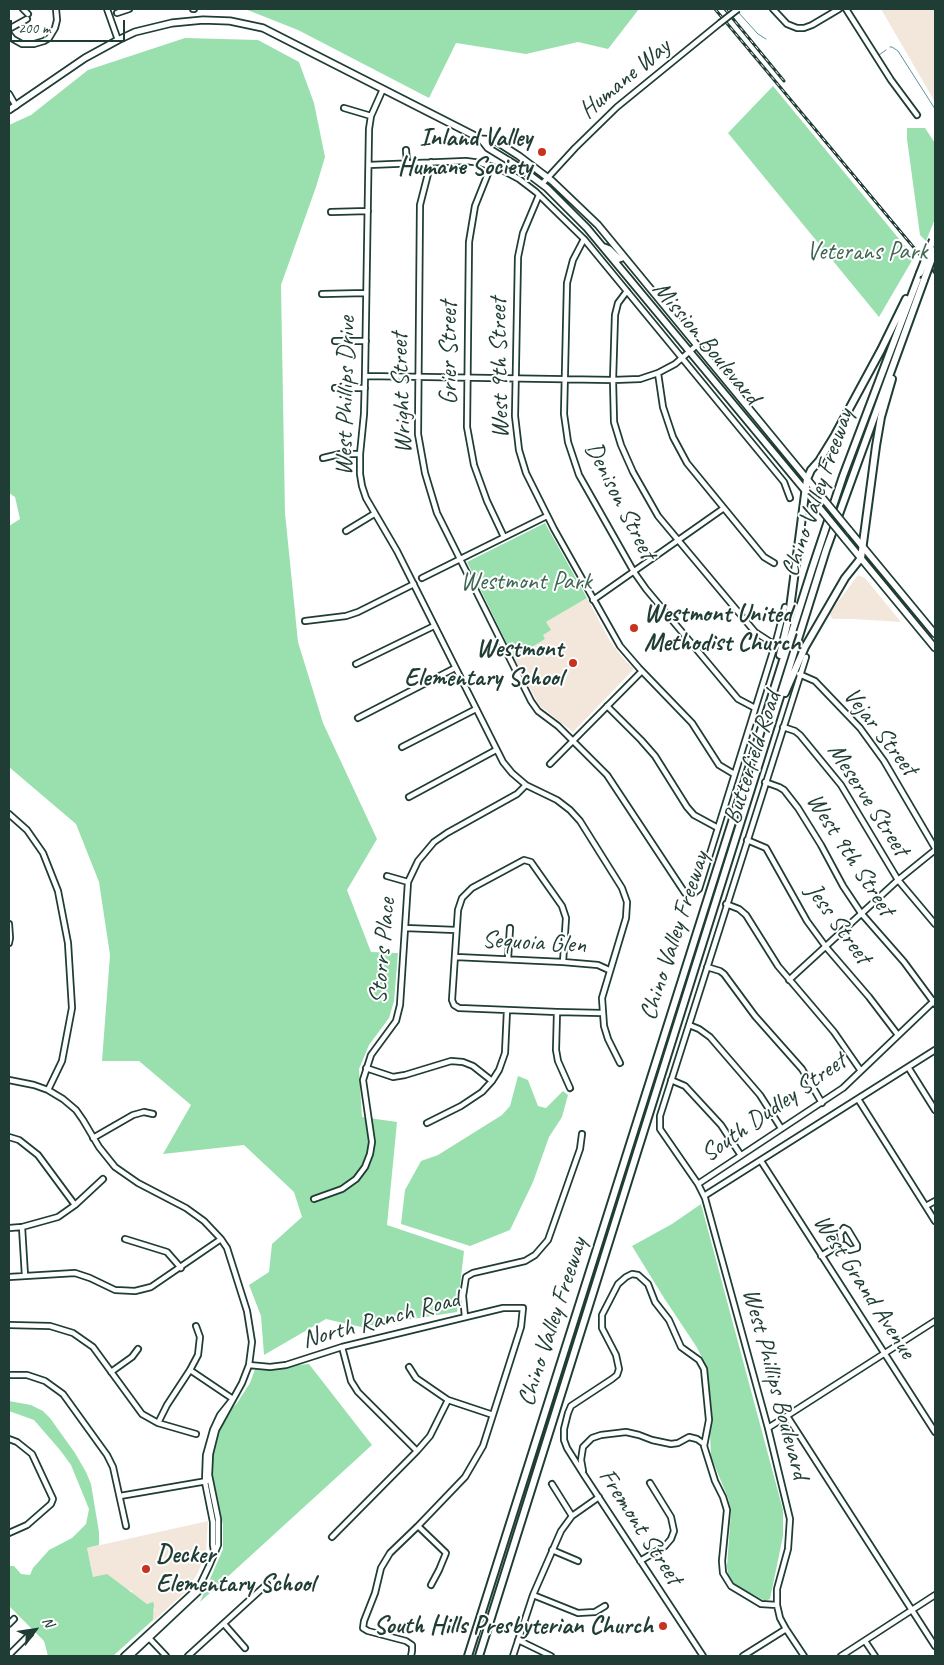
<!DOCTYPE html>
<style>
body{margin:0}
#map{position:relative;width:944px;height:1665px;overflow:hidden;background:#fff;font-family:Caveat,sans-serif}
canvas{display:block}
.frame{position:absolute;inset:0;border:10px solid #1f3d34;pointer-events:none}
.north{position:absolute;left:10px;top:1605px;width:50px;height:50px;-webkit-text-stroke:4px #fff;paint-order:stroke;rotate:59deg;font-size:14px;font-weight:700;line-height:20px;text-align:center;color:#1f3d34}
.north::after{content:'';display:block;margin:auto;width:18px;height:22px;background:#1f3d34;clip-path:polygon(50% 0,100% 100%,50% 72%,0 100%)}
.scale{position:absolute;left:10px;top:20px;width:115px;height:22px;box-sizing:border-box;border:2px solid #1f3d34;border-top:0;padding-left:6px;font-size:15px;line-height:18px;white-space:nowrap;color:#1f3d34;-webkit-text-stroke:4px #fff;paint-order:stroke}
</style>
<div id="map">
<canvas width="944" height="1665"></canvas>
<div class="frame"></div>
<div class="north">N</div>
<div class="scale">200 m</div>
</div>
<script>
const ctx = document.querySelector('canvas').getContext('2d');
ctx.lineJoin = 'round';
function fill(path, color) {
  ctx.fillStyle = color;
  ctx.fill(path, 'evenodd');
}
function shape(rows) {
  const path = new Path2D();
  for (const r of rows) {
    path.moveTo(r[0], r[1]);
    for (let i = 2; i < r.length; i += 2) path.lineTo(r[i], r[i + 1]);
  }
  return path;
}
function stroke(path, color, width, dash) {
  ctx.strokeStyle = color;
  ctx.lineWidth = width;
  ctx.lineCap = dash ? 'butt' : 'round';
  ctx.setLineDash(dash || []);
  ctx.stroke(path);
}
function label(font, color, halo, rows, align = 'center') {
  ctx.font = font + ' Caveat,sans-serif';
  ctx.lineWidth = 4;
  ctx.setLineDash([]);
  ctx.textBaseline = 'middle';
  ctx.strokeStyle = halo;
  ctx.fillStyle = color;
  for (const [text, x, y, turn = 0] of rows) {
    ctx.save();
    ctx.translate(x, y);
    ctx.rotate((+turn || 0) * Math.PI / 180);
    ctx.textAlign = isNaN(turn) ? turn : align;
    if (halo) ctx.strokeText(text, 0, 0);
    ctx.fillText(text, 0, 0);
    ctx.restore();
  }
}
fill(shape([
 [881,9,935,9,935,102],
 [858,575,865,578,901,622,852,619,833,619,829,614],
 [587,598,610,641,622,657,633,668,633,670,573,732,539,705,514,658,545,639,542,635,546,622],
 [208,1521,206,1551,198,1573,185,1592,156,1619,153,1620,152,1616,155,1609,132,1594,132,1591,93,1577,87,1548]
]), '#f3e7dc');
fill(shape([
 [245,9,639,9,608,49,578,42,526,54,456,43,429,98,298,30],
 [185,38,258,40,299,62,314,103,325,157,316,187,281,285,285,513,298,642,323,723,377,839,347,890,371,952,398,953,394,1001,389,1018,369,1045,359,1069,362,1117,397,1122,387,1225,464,1251,457,1312,361,1327,326,1319,264,1355,261,1316,249,1285,269,1272,272,1244,302,1217,294,1192,244,1145,163,1154,191,1105,139,1061,102,1061,110,955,99,882,76,824,9,767,9,526,20,519,15,497,9,493,9,125,31,115,88,70],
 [773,86,914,257,879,317,728,133],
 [907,128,925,128,935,143,935,219,926,241,920,235,907,139],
 [545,523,587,598,546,622,551,630,543,635,545,639,514,658,467,562],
 [518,1076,528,1080,538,1106,546,1108,563,1091,568,1095,562,1117,549,1137,533,1182,510,1230,470,1246,401,1224,405,1190,421,1161,438,1155,502,1115,510,1106],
 [701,1204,783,1510,783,1536,770,1599,765,1601,732,1583,728,1576,727,1566,731,1511,728,1498,711,1457,710,1434,712,1412,707,1367,696,1346,664,1298,632,1246,672,1224],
 [309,1364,372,1445,200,1602,223,1549,223,1525,211,1468,213,1450,218,1432,227,1414,237,1403,250,1383,255,1369],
 [9,1401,31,1405,43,1411,50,1418,75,1453,86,1472,91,1484,99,1532,99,1545,87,1548,93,1577,107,1574,147,1604,153,1602,154,1604,153,1620,113,1656,48,1656,44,1641,9,1606,9,1566,14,1566,21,1574,30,1575,33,1568,49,1550,72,1538,86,1524,89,1509,71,1465,60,1450,34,1420,9,1411]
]), '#9ae0ae');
stroke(shape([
 [738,12,758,34,766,39],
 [890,47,892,47,898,51,935,109],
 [879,55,886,50]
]), '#5c919e', 1);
const minor = shape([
 [23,9,28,14],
 [107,9,118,40],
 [193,9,194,9],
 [773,9,787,24,797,28,804,28,812,25,839,9],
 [846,9,891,80,917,115],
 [117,13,129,9],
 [9,29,27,19],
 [9,34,13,39,22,44,34,44,44,41,49,38,55,28,57,20,56,9],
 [383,89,371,116,369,129,365,376,364,414,360,454,360,474,362,486,366,498,397,551,503,762,512,773,526,785,557,800,570,810,580,821,622,888,627,902,626,918,602,998,604,1026,608,1039,620,1063],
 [9,94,16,106],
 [344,108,371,116],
 [406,150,407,163],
 [431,162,420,205,418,434,425,473,437,513,531,701,538,711,558,726,607,775,685,893,693,894,699,889,775,645,785,607],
 [369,165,466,161,481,163,504,171,519,179,536,192,584,239,784,482,790,498],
 [491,166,475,206,469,242,467,427,474,465,487,501,504,537],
 [542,184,575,148,617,107,720,23],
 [539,195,523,233,518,257,515,416,519,450,526,473,554,529,620,646,639,668,692,723,719,765,734,774],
 [331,212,368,211],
 [584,239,573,260,567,283,564,414,568,442,579,475,634,572,646,589,738,699,755,708],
 [627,291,618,303,615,315,613,380,614,422,621,445,633,472,658,516,755,632,775,645],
 [322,294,366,293],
 [335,341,366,341],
 [658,373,663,407,673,437,687,463,764,557,774,563],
 [365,376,613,380,640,379,658,373,675,364,697,345],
 [335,388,365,388],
 [323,458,340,454,360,454],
 [346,531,374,514],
 [422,578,547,516],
 [593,600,724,508],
 [305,621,346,616,358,612,414,584],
 [356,664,434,626],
 [799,674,815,681,860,728,884,761,935,848],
 [607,706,641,740,655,756,687,807,694,815,718,828],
 [358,718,455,668],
 [783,727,795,731,800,735,841,785,898,880,935,924],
 [402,747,476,709],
 [550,764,642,671],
 [765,782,779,787,784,790,798,808,821,845,843,886,861,913,904,962,935,1004],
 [409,797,496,750],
 [9,814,27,830,43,853,58,891,68,943,72,1008,62,1061,48,1090],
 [747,840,766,848,807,921,826,947,869,997,898,1035],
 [387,876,408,882],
 [726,904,739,909,746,915,778,966,834,1032,861,1071],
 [9,924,10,938,9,943],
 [405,928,456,930],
 [456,957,563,962,598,965,609,970],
 [508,959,510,928],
 [563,962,566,918,562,906,531,862,524,860,472,888,462,898,458,910,452,1000,454,1005,459,1008,557,1012,602,1013],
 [707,967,720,971,724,974,755,1016,802,1069,822,1103],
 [789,980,898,880,935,850],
 [557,1012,556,1050,558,1061,570,1088],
 [689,1025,699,1029,710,1037,760,1095,781,1128],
 [908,1067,935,1110],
 [366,1068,393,1077,405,1075,451,1061,463,1062,473,1066,492,1081],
 [9,1080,34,1085,48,1090,63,1099,76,1110,83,1120,99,1147,115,1167,138,1183,186,1208,204,1221,221,1239,227,1248,247,1311,252,1342,249,1365,242,1383,216,1430,210,1454,209,1475,218,1519,218,1545,209,1566,199,1587,198,1592,130,1656],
 [671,1080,685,1086,721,1125,740,1154],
 [858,1099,935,1221],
 [427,1123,461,1106,482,1092,492,1081,499,1070,505,1053,507,1010],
 [9,1137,19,1140,38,1155,75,1205],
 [93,1138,133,1115,144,1112,153,1114],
 [761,1161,935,1432],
 [698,1184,843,1088,935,1000],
 [704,1196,935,1050],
 [314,1199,342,1189,356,1179,365,1167,370,1154,372,1142,363,1080,371,1055,396,1021,400,1005,408,882,418,861,434,842,447,833,517,794,526,785],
 [926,1206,935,1201],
 [22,1227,25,1276],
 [9,1228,22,1227,58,1217,75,1205,103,1179],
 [125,1239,167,1252,181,1268],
 [821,1256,839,1245,844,1245,850,1250,857,1248,857,1245,848,1230,844,1228,840,1234,841,1240,839,1245],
 [9,1277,75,1273,90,1278,115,1290,135,1291,151,1287,221,1239],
 [465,1317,463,1296,466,1277,473,1273,525,1261,535,1255,548,1240,580,1149,582,1134],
 [9,1325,50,1326,73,1333,93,1347,142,1414,158,1423,196,1434],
 [342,1347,351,1381,358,1392,417,1451],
 [249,1365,270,1367,286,1365,342,1347,503,1308,523,1308,521,1327,483,1446,465,1477,418,1526,390,1553,381,1568,375,1593,364,1621,363,1628,368,1631,406,1641,412,1645,412,1651,411,1656],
 [409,1367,416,1378,448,1400,493,1415],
 [190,1370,233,1399],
 [111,1372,132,1357,138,1349],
 [9,1375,27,1375,45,1381,63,1394,107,1455,113,1467,126,1526],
 [787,1416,935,1646],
 [158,1423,167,1405,190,1370,198,1355,200,1337,196,1326],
 [768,1428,935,1321],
 [9,1439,17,1442,32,1454,53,1499,51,1504,27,1525,9,1533],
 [583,1471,581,1460,583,1447,592,1438,601,1435,626,1432,639,1435,652,1440,671,1444,678,1443,689,1437,697,1439,704,1444],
 [552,1484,572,1516],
 [120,1496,207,1481],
 [418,1526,446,1553,439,1570,431,1585],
 [332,1537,417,1451,430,1436,448,1400],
 [552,1550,578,1561],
 [214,1551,213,1545,213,1522,205,1482,206,1455,213,1430,220,1415,232,1400],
 [640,1561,665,1546,671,1539,674,1531,671,1517,650,1483],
 [533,1595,578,1613,595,1612,605,1606],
 [9,1624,14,1619],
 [224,1624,245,1648],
 [149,1638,166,1656],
 [518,1640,551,1656],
 [865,1641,875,1656],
 [9,1655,30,1634],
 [124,1656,199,1587],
 [188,1656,267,1584],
 [513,1656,533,1595,561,1531,572,1516,599,1497],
 [703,1656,584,1475,567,1448,564,1440,564,1429,568,1413,571,1406,612,1379,617,1375,619,1369,616,1355,602,1328,602,1315,618,1284,626,1277,632,1274,638,1275,648,1284,655,1302,669,1320,681,1347,699,1360,704,1369,709,1420,704,1446,715,1481,723,1497,727,1510,722,1561,723,1573,731,1586,761,1604,777,1605],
 [743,1656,786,1629],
 [804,1656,786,1629,780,1618,777,1605,777,1589,788,1549,790,1519,768,1428,705,1198,698,1184,660,1129,660,1116,806,657],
 [841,1656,935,1595]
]);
const major = shape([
 [9,110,85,58,118,40,135,32,172,23,203,20,230,21,263,28,481,139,494,140,519,156,552,181,598,225,821,496],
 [481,139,488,148,519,167,547,188,587,228,818,506],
 [604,247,609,249,619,259,624,257],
 [849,530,935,634],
 [845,539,935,648]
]);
const highway = shape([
 [780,655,789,616,807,479,811,470,819,461,835,435,881,350,906,299],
 [785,693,805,647,845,578,861,558,876,446,881,417,892,379],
 [468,1656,812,569,843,476,920,273],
 [479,1656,826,550,924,280]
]);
stroke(minor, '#1f3d34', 8);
stroke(major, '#1f3d34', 9);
stroke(highway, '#1f3d34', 10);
stroke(minor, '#fff', 4.5);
stroke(major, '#fff', 5.5);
stroke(highway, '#fff', 6);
const rail = shape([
 [715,9,935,273],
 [725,9,784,81]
]);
stroke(rail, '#1f3d34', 3);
stroke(rail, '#fff', 1, [4]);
const minorBridge = shape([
 [720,23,738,9]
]);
const majorBridge = shape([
 [821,496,849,530],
 [818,506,845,539]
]);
const highwayBridge = shape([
 [920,273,933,240],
 [924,280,935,250]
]);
stroke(minorBridge, '#1f3d34', 8, []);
stroke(majorBridge, '#1f3d34', 9, []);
stroke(highwayBridge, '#1f3d34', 10, []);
stroke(minorBridge, '#fff', 4.5);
stroke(majorBridge, '#fff', 5.5);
stroke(highwayBridge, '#fff', 6);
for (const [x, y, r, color] of [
 [542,152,5,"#c8321e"],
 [634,628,5,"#c8321e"],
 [573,663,5,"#c8321e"],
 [146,1569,5,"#c8321e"],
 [663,1626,5,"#c8321e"]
]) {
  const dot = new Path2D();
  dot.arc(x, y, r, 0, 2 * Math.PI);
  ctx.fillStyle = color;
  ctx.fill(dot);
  stroke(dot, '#fff', 2);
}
label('25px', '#1f3d34', '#fff', [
 ["Humane Way",625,79,-40],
 ["Mission Boulevard",706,343,50],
 ["Grier Street",449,353,-90],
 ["West 9th Street",500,368,-91],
 ["Wright Street",402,393,-92],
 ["West Phillips Drive",346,396,-89],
 ["Chino Valley Freeway",818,493,-71],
 ["Denison Street",620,501,63],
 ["Vejar Street",880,732,52],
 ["Butterfield Road",753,758,-72],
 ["Meserve Street",868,800,57],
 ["West 9th Street",850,855,57],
 ["Jess Street",838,924,54],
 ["Chino Valley Freeway",675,936,-72],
 ["Sequoia Glen",534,943,3],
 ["Storrs Place",383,951,-85],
 ["South Dudley Street",774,1108,-35],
 ["West Grand Avenue",864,1287,57],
 ["North Ranch Road",381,1320,-15],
 ["Chino Valley Freeway",553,1322,-72],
 ["West Phillips Boulevard",775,1384,75],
 ["Fremont Street",640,1527,57]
]);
label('bold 25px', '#1f3d34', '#fff', [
 ["Inland Valley",532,138],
 ["Humane Society",532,167],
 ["Westmont United",644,614,"left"],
 ["Methodist Church",644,643,"left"],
 ["Westmont",563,649],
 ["Elementary School",563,678],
 ["Decker",156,1555,"left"],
 ["Elementary School",156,1584,"left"],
 ["South Hills Presbyterian Church",653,1626]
], 'right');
label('25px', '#3e6652', '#fff', [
 ["Veterans Park",867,252],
 ["Westmont Park",526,582]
]);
</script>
